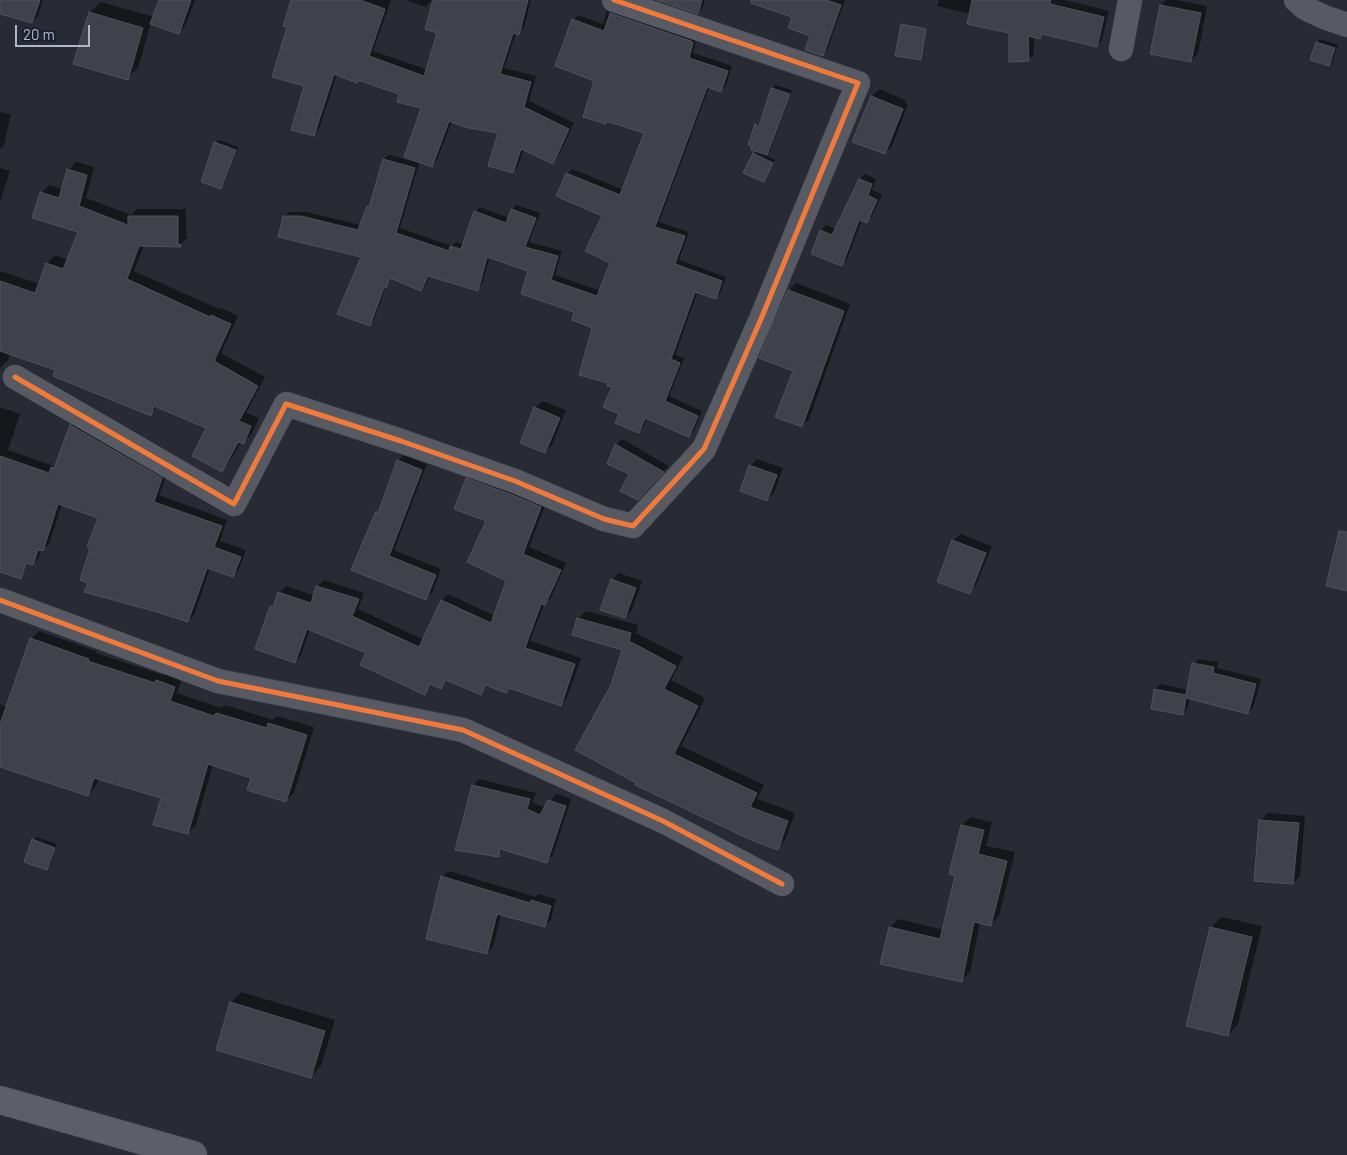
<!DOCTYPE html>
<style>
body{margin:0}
#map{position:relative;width:1347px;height:1155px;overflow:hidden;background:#282b34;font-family:Barlow,sans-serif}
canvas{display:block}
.scale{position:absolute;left:15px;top:25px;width:75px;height:22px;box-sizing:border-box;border:2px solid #b1b5c7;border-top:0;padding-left:6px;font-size:15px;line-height:18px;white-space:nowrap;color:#b1b5c7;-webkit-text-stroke:4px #1b202f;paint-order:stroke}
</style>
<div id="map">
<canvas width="1347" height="1155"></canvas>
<div class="scale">20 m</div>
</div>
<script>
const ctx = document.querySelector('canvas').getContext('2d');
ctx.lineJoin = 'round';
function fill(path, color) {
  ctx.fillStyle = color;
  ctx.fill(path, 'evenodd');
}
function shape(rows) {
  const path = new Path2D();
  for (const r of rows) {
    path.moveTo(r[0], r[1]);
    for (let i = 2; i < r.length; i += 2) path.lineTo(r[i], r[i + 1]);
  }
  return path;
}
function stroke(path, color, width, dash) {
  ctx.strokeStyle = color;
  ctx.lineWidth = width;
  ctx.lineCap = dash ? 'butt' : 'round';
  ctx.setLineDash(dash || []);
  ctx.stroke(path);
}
fill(shape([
 [17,0,43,0,38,16,32,22],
 [160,0,195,0,185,26,178,33,151,23,138,68,127,78,90,12,101,2,154,17],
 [292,0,391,0,373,51,428,70,465,0,531,0,524,28,518,33,516,33,504,68,536,76,529,101,574,123,558,157,553,162,524,149,518,166,513,172,500,132,452,121,437,160,432,165,423,107,401,93,359,79,357,81,337,74,319,129,314,135,306,86,288,26],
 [405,0,432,0,426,7],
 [661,0,705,0,703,7,698,13],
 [783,0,845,0,827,50,822,55,811,35,793,17],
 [939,0,1065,0,1109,11,1102,40,1097,46,1045,33,1040,38,1034,36,1034,54,1028,60,1010,32,970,14,937,6],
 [1166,0,1177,0,1207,6,1198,54,1191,61,1161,5],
 [611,6,697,37,693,53,732,66,726,86,721,90,709,87,659,222,689,232,679,260,726,277,720,293,715,298,698,291,675,355,684,358,669,396,702,411,694,431,689,435,647,418,643,427,638,432,621,413,613,386,609,382,593,328,530,270,490,256,482,284,477,289,430,275,426,285,421,290,392,278,386,286,374,320,369,325,363,256,284,217,289,212,306,212,361,225,368,206,371,203,384,159,389,155,419,163,400,228,452,246,456,242,464,244,475,212,480,207,509,218,512,210,516,205,540,213,529,242,562,251,555,275,601,291,612,262,604,215,567,174,572,169,624,190,646,132,607,120,605,122,595,80,573,20,578,15,603,24,607,11],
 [1320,39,1338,45,1332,62,1329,65,1317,42],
 [775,85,792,90,770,151,765,155,775,160,763,181,754,154,757,151,756,125,761,122,772,89],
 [879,89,905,100,905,103,908,104,892,146,885,153,854,142,872,96],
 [0,112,11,114,4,145,0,149],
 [219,140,238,147,224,184,221,187,215,143],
 [76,162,94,167,86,198,131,215,137,209,186,209,186,236,188,237,180,245,144,245,134,271,219,309,220,308,238,316,221,353,265,377,246,413,259,418,251,435,243,443,241,442,229,462,221,470,208,427,158,406,150,414,57,369,10,353,8,360,0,368,0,271,40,284,47,263,55,255,68,260,80,231,41,193,49,185,63,189,68,170],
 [0,168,10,171,0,202],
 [865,174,876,179,872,190,882,194,872,216,866,222,862,220,847,259,842,264,821,231,826,225,836,229,860,179],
 [796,283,850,304,809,419,802,426,794,370,761,357,789,290],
 [542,401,566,410,552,445,545,452,535,408],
 [0,407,20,414,8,450,54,466,57,462,71,426,77,419,168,471,159,495,227,520,220,541,246,550,239,569,233,576,210,568,194,615,188,621,89,582,99,517,62,504,49,544,42,550,39,557,33,564,26,561,0,571],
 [622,439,669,466,643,493,631,473,609,463,616,445],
 [404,455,427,464,394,550,441,569,432,593,426,598,352,569,377,512,382,507,398,461],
 [757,459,783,468,774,493,767,500,750,466],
 [474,473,547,501,529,547,566,563,551,598,544,604,530,641,581,658,567,698,561,704,510,687,506,692,489,684,481,694,448,680,441,688,432,684,425,693,367,652,310,629,301,655,295,662,271,607,276,603,279,593,286,586,315,596,318,586,324,580,364,593,358,609,424,640,442,600,448,594,495,616,508,580,488,520,467,479],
 [960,534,992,546,976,585,969,592,953,541],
 [619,573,642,581,632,610,625,617,612,580],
 [586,611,638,625,636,633,683,657,671,680,705,698,681,746,764,785,757,799,795,813,785,840,777,848,637,784,612,685,623,649,578,619],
 [39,631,96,651,96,653,163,675,165,673,182,679,177,693,222,708,225,705,273,720,277,716,314,727,294,793,286,801,253,777,213,764,196,825,188,833,162,797,99,778,96,786,88,794,0,767,0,704,7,707,31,639],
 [1199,659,1218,662,1217,668,1261,679,1253,708,1248,713,1190,697,1188,708,1182,713,1155,689,1161,684,1188,690,1194,664],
 [479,779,536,793,532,802,545,808,556,794,571,799,553,855,546,862,504,849,498,855,473,785],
 [1268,813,1305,816,1300,876,1293,883,1255,880,1261,820],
 [971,817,992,822,986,846,1015,852,999,916,991,924,980,922,970,972,961,981,890,927,899,919,944,930,956,875,951,873,962,825],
 [36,837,57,844,50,866,47,869,33,840],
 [449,871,536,897,538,894,556,899,551,920,544,926,501,914,493,947,487,953,442,877],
 [1222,917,1262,926,1238,1024,1228,1035,1211,927],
 [241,992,335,1020,321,1066,311,1076,231,1003]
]), '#0007');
const building = shape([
 [0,0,40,0,32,23,0,14,0,0],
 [159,0,191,0,179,34,150,24,159,0],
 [291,0,360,0,385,9,369,56,424,76,437,33,425,29,433,0,528,0,519,35,513,33,500,74,531,82,524,107,569,129,553,164,521,149,513,173,488,166,498,133,464,127,449,121,432,167,404,157,421,108,397,102,399,94,358,80,357,83,334,74,314,136,291,130,304,86,272,77,287,27,283,26,291,0],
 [657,0,702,0,698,14,657,0],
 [751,0,826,0,841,5,823,56,805,50,810,36,788,28,792,17,751,3,751,0],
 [972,0,1051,0,1050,4,1104,17,1097,47,1042,34,1040,39,1028,36,1029,61,1009,62,1009,33,967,24,972,0],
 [1160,5,1201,13,1191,62,1150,54,1160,5],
 [89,12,143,28,128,80,73,64,89,12],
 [610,13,691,41,693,43,689,58,728,71,721,92,707,87,655,227,685,236,675,264,722,281,716,299,695,292,671,359,680,363,665,401,698,416,689,437,645,418,639,433,615,423,619,414,603,407,612,387,607,386,608,383,579,375,592,328,572,320,574,312,521,294,528,271,487,257,478,291,428,276,421,291,390,278,386,288,384,287,370,326,337,314,361,257,278,237,283,216,301,216,358,230,367,206,369,207,383,159,415,168,396,233,449,251,450,246,461,249,474,211,506,223,511,209,536,218,525,247,558,256,551,280,597,296,610,263,585,251,602,216,556,196,566,173,620,195,644,133,606,121,606,124,583,117,594,81,555,66,572,19,604,31,610,13],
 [901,24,926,29,921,60,895,56,901,24],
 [1316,42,1335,48,1329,66,1310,60,1316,42],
 [771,88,790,94,767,155,751,150,752,147,748,145,755,124,759,126,771,88],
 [871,96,903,109,885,154,852,142,871,96],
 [214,142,236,150,221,189,201,182,214,142],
 [753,153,773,163,764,182,743,173,753,153],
 [67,169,87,175,79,206,128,225,128,216,178,216,178,244,181,245,181,247,139,246,127,279,210,317,211,315,231,324,214,361,258,386,239,421,251,426,244,444,238,442,222,472,192,456,206,428,154,406,151,416,53,376,55,370,0,351,0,281,35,293,46,263,63,269,78,232,32,218,40,192,59,198,67,169],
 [859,179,872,184,868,195,877,200,867,223,859,220,842,266,811,254,820,230,832,235,859,179],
 [788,290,844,311,802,427,775,417,793,371,759,358,788,290],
 [534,407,560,418,545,453,520,443,534,407],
 [70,425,162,478,154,502,222,526,214,547,241,557,233,577,207,568,188,622,157,612,84,592,88,583,80,580,90,548,87,547,98,518,58,504,43,551,38,550,33,565,26,563,21,579,0,572,0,456,49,473,51,467,54,468,70,425],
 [615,444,664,472,638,500,620,491,629,474,607,464,615,444],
 [397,460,422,470,389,556,436,575,426,600,351,570,376,511,378,513,397,460],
 [749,465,777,475,767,501,740,491,749,465],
 [466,478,510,494,541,507,523,554,561,570,545,605,541,604,525,648,575,664,561,706,509,688,506,693,486,685,481,695,446,680,441,689,430,684,425,695,360,665,366,653,307,629,295,663,255,649,270,606,273,607,278,592,311,603,316,586,359,599,352,616,419,647,441,600,491,623,506,581,467,562,486,521,454,509,466,478],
 [1339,531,1347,532,1347,591,1326,586,1339,531],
 [952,540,986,553,970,594,937,582,952,540],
 [611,579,636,588,625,618,600,610,611,579],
 [577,618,631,633,629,641,676,666,664,689,698,706,674,754,757,793,750,807,788,821,778,850,751,840,635,785,636,783,575,750,611,685,622,650,572,635,577,618],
 [30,638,89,659,88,661,155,683,156,680,175,687,170,701,214,716,216,713,267,728,268,723,307,735,286,802,247,790,251,778,208,764,188,834,153,825,161,798,94,778,88,796,0,767,0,724,30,638],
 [1192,663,1214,667,1213,673,1256,684,1248,714,1186,698,1183,715,1151,709,1154,689,1186,695,1192,663],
 [472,785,530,799,527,809,540,815,548,800,566,806,547,863,500,849,499,857,455,850,472,785],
 [1259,820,1299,823,1293,884,1254,881,1259,820],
 [961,825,984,830,978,854,1007,861,991,926,974,922,962,982,880,964,889,927,940,939,955,876,949,874,961,825],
 [32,839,55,848,47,870,24,862,32,839],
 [441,876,530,903,531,900,551,906,545,927,497,914,487,954,426,939,441,876],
 [1210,927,1252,937,1228,1036,1186,1026,1210,927],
 [230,1002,325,1031,311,1078,216,1050,230,1002]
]);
fill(building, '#40424b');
stroke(building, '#50525c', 1);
const street = shape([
 [1296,0,1305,8,1324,17,1347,25],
 [1121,49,1130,0],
 [15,377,234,504,286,404,401,441,515,481,604,519,633,526,704,449,761,319,858,83,614,0],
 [0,600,218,681,463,730,663,821,782,884]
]);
const secondary = shape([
 [0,1100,193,1155]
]);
stroke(street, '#44464d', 25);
stroke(secondary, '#44464d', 29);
stroke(street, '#585a63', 24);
stroke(secondary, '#5c5e68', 28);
stroke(shape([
 [15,377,234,504,286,404,401,441,515,481,604,519,633,526,704,449,761,319,858,83,614,0],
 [0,600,218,681,463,730,663,821,782,884]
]), '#f17a3a', 5);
</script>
